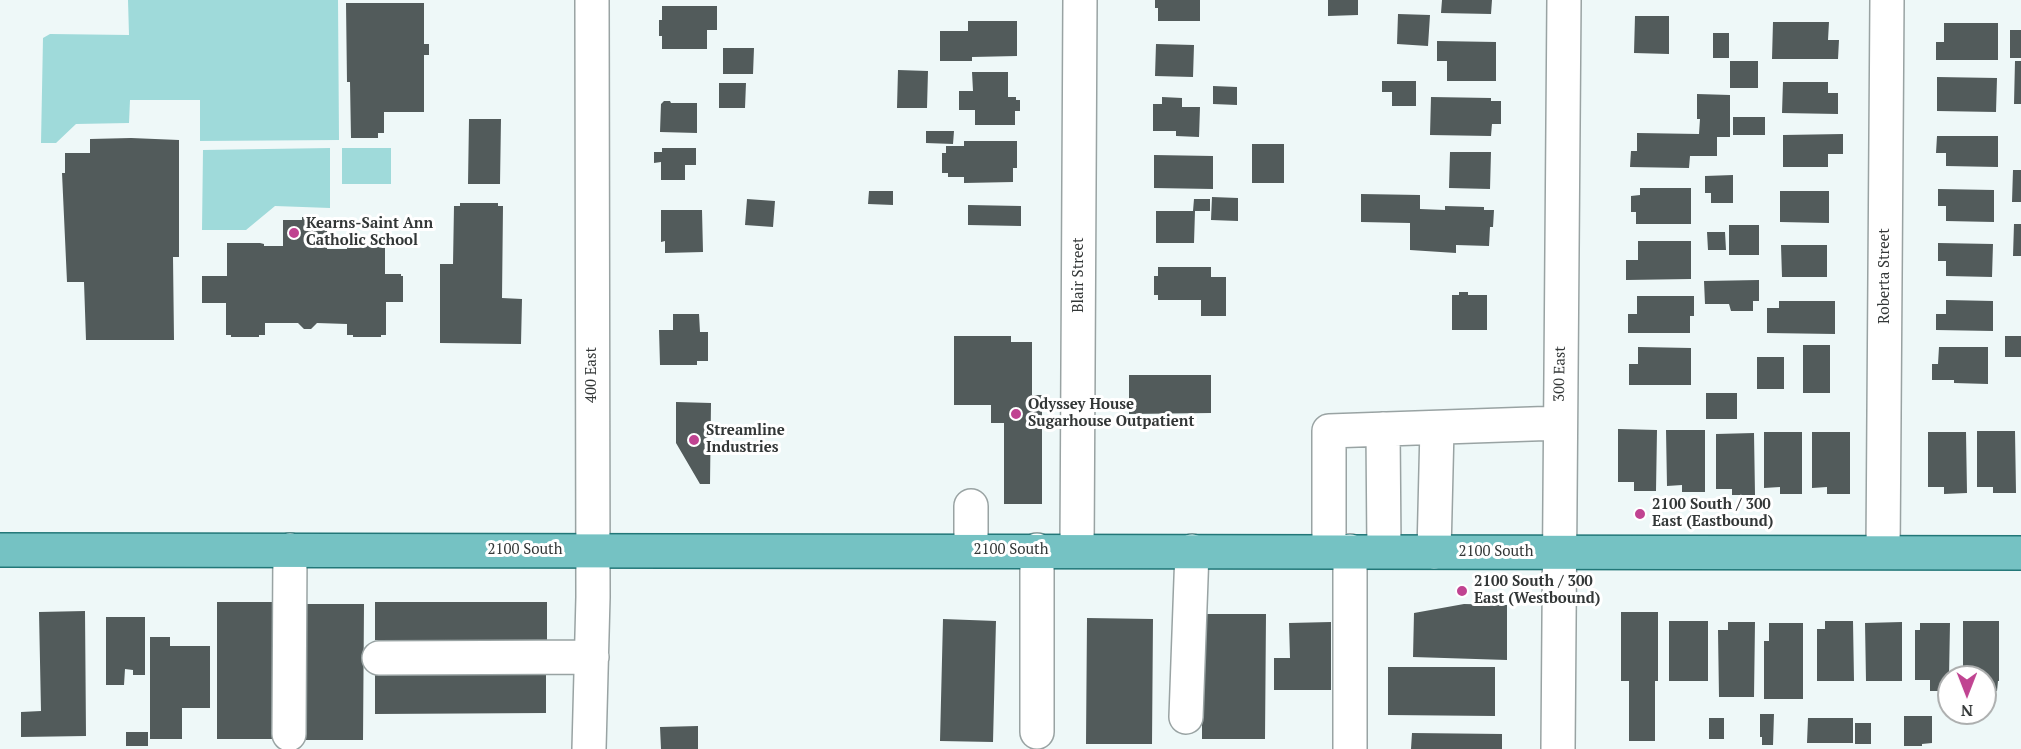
<!DOCTYPE html>
<style>
body{margin:0}
#map{position:relative;width:2021px;height:749px;overflow:hidden;background:#eef8f8;font-family:"PT Serif",serif}
canvas{display:block}
.north{position:absolute;left:1937px;top:665px;width:60px;height:60px;box-sizing:border-box;background:#fff;border:2px solid #adafaf;border-radius:50%;rotate:180deg;font-size:16px;font-weight:700;line-height:24px;text-align:center;color:#333737}
.north::after{content:'';display:block;margin:auto;width:21px;height:27px;background:#c04391;clip-path:polygon(50% 0,100% 100%,50% 72%,0 100%)}
</style>
<div id="map">
<canvas width="2021" height="749"></canvas>
<div class="north">N</div>
</div>
<script>
const ctx = document.querySelector('canvas').getContext('2d');
ctx.lineJoin = 'round';
function fill(path, color) {
  ctx.fillStyle = color;
  ctx.fill(path, 'evenodd');
}
function shape(rows) {
  const path = new Path2D();
  for (const r of rows) {
    path.moveTo(r[0], r[1]);
    for (let i = 2; i < r.length; i += 2) path.lineTo(r[i], r[i + 1]);
  }
  return path;
}
function stroke(path, color, width, dash) {
  ctx.strokeStyle = color;
  ctx.lineWidth = width;
  ctx.lineCap = dash ? 'butt' : 'round';
  ctx.setLineDash(dash || []);
  ctx.stroke(path);
}
function label(font, color, halo, rows, align = 'center') {
  ctx.font = font + ' "PT Serif",serif';
  ctx.lineWidth = 6;
  ctx.setLineDash([]);
  ctx.textBaseline = 'middle';
  ctx.strokeStyle = halo;
  ctx.fillStyle = color;
  for (const [text, x, y, turn = 0] of rows) {
    ctx.save();
    ctx.translate(x, y);
    ctx.rotate((+turn || 0) * Math.PI / 180);
    ctx.textAlign = isNaN(turn) ? turn : align;
    if (halo) ctx.strokeText(text, 0, 0);
    ctx.fillText(text, 0, 0);
    ctx.restore();
  }
}
fill(shape([
 [128,0,338,0,339,140,200,141,200,100,130,100,129,123,76,124,56,143,41,143,43,38,50,34,129,35],
 [330,148,330,208,275,206,246,230,202,230,203,150],
 [342,148,391,148,391,184,342,184]
]), '#9fdada');
fill(shape([
 [1155,0,1200,0,1200,21,1158,21,1158,8,1155,8],
 [1328,0,1358,0,1358,15,1328,16],
 [1442,0,1492,0,1491,14,1441,13],
 [346,3,424,3,424,44,429,44,429,55,424,55,424,112,384,112,384,133,378,133,378,138,351,138,350,82,347,82],
 [662,6,717,6,717,30,707,30,707,49,662,49,662,36,659,36,659,20,662,20],
 [1398,14,1430,15,1428,46,1397,44],
 [1635,16,1669,16,1669,54,1634,53],
 [968,21,1017,21,1017,56,972,57,972,61,940,61,940,31,968,31],
 [1773,22,1829,22,1828,40,1839,40,1838,59,1772,59],
 [1944,23,1998,23,1998,60,1936,60,1936,42,1944,42],
 [2010,30,2021,30,2021,58,2010,58],
 [1713,33,1729,33,1729,58,1713,58],
 [1437,41,1496,42,1496,81,1447,81,1447,61,1437,61],
 [1156,44,1194,45,1193,77,1155,76],
 [723,48,754,48,753,74,723,74],
 [1730,61,1758,61,1758,88,1730,88],
 [2015,61,2021,61,2021,104,2014,104],
 [898,70,928,71,927,108,897,108],
 [972,72,1008,72,1008,97,1016,97,1016,100,1020,100,1020,111,1015,111,1015,125,975,125,975,110,959,110,959,91,973,91],
 [1937,77,1997,78,1996,112,1937,111],
 [1382,81,1416,81,1416,106,1392,106,1392,92,1382,92],
 [1783,82,1828,82,1828,93,1838,93,1838,114,1782,113],
 [719,83,746,83,745,108,719,108],
 [1213,86,1237,87,1237,105,1213,104],
 [1697,94,1730,95,1730,137,1717,137,1717,156,1690,156,1689,168,1630,167,1631,151,1637,151,1637,133,1699,134,1700,119,1697,119],
 [1162,97,1182,98,1182,107,1200,107,1199,137,1176,136,1176,131,1153,131,1153,104,1162,104],
 [1431,97,1491,98,1491,101,1501,101,1501,124,1492,124,1491,136,1430,135],
 [664,101,670,101,671,103,697,103,697,133,660,132,661,104],
 [1733,117,1765,117,1765,135,1733,135],
 [469,119,501,119,500,184,468,184],
 [926,131,954,131,953,144,926,143],
 [1843,134,1843,154,1828,154,1828,167,1783,167,1783,135],
 [1937,136,1998,136,1998,167,1946,166,1946,153,1936,153],
 [131,138,179,140,179,257,173,257,174,340,86,340,84,282,67,282,62,173,65,173,65,153,90,153,90,139],
 [964,141,1017,141,1017,168,1013,168,1013,182,964,183,964,177,948,177,948,173,942,173,942,153,946,153,946,146,964,146],
 [1252,144,1284,144,1284,183,1252,183],
 [662,148,696,148,696,165,685,165,685,180,661,180,661,162,654,163,654,152,662,152],
 [1450,152,1491,152,1490,189,1449,188],
 [1154,155,1213,156,1213,189,1154,188],
 [2013,170,2021,170,2021,202,2012,202],
 [1733,175,1733,203,1711,203,1711,193,1705,193,1705,176],
 [1640,188,1691,188,1691,224,1636,224,1636,212,1631,212,1631,196,1640,195],
 [1938,189,1994,190,1994,222,1946,221,1946,206,1938,206],
 [869,191,893,191,893,205,868,204],
 [1780,191,1829,191,1829,223,1780,222],
 [1361,194,1420,195,1420,209,1445,210,1445,206,1484,207,1484,210,1494,210,1493,227,1490,227,1489,246,1456,245,1456,253,1410,250,1410,223,1361,222],
 [1212,197,1238,198,1238,221,1211,220],
 [747,199,775,201,773,227,745,225],
 [1194,199,1210,199,1210,211,1193,211],
 [460,203,498,203,498,206,503,206,502,298,522,299,521,344,440,343,440,264,453,264,454,206,460,206],
 [968,205,1021,206,1021,226,968,225],
 [661,210,702,210,703,252,665,253,665,241,661,242],
 [1156,211,1195,211,1194,243,1156,243],
 [302,217,310,217,310,220,327,220,327,249,347,249,347,244,362,244,362,242,385,244,385,274,401,274,401,276,403,276,403,302,386,302,386,335,381,335,381,337,353,337,353,335,347,335,347,324,317,323,311,329,304,329,298,323,265,323,265,335,259,335,259,337,231,337,231,335,226,335,226,303,202,303,202,276,227,276,227,243,260,243,264,244,264,246,283,246,283,220,302,220],
 [2014,224,2021,224,2021,256,2013,256],
 [1729,225,1759,225,1759,255,1729,255],
 [1707,232,1725,232,1726,250,1708,250],
 [1638,241,1691,241,1691,279,1626,280,1626,260,1638,260],
 [1938,243,1993,244,1992,277,1946,276,1946,261,1938,261],
 [1781,245,1827,245,1827,277,1782,277],
 [1158,267,1211,267,1211,277,1226,277,1226,316,1201,316,1201,300,1158,300,1158,295,1154,295,1154,276,1158,276],
 [1759,280,1759,301,1753,301,1753,311,1731,311,1729,304,1705,304,1704,281],
 [1459,292,1468,292,1468,295,1487,295,1487,330,1452,330,1452,295,1459,295],
 [1637,296,1694,296,1694,316,1690,316,1690,333,1628,333,1628,314,1637,314],
 [1946,300,1993,301,1993,331,1936,330,1936,314,1946,314],
 [1779,301,1835,301,1835,334,1767,333,1767,308,1779,308],
 [673,314,699,314,700,332,708,332,708,361,697,361,697,365,660,365,659,330,673,330],
 [954,336,1011,336,1011,342,1032,342,1032,395,1042,395,1042,504,1004,504,1004,423,991,423,991,405,954,405],
 [2005,336,2021,336,2021,357,2005,357],
 [1803,345,1830,345,1830,393,1803,393],
 [1638,347,1691,348,1691,385,1629,385,1629,364,1638,364],
 [1939,347,1988,347,1988,384,1954,383,1954,380,1932,380,1932,364,1938,364],
 [1757,357,1784,357,1784,389,1757,389],
 [1129,375,1211,375,1211,413,1129,414],
 [1706,393,1737,393,1737,419,1706,419],
 [676,402,711,403,710,484,700,484,676,443],
 [1618,429,1657,430,1656,491,1634,491,1634,482,1618,482],
 [1666,430,1705,430,1705,492,1682,492,1682,485,1667,486],
 [1977,431,2015,431,2016,493,1993,493,1993,487,1977,487],
 [1764,432,1802,432,1802,494,1780,494,1780,487,1764,488],
 [1812,432,1850,432,1850,494,1827,494,1827,487,1812,488],
 [1928,432,1966,432,1967,493,1944,494,1944,487,1928,487],
 [1754,433,1755,495,1732,495,1732,489,1716,489,1716,434],
 [217,602,276,602,276,739,217,739],
 [375,602,547,602,547,641,375,640],
 [306,604,364,604,363,740,306,740],
 [1464,604,1507,605,1507,660,1413,657,1414,613],
 [85,611,86,736,21,737,21,712,41,711,39,612],
 [1621,612,1658,612,1658,681,1655,681,1655,741,1629,741,1629,681,1621,681],
 [1202,614,1266,614,1265,739,1202,739],
 [106,617,145,617,145,675,133,675,133,670,125,669,124,685,106,685],
 [1087,618,1153,619,1152,744,1086,744],
 [943,619,996,621,993,742,940,741],
 [1669,621,1708,621,1708,681,1669,681],
 [1825,621,1853,621,1854,681,1817,681,1817,629,1825,629],
 [1963,621,1999,621,1999,681,1998,681,1997,691,1985,691,1985,677,1963,677],
 [1331,622,1331,690,1274,690,1274,658,1290,658,1289,623],
 [1728,622,1755,622,1754,697,1719,697,1718,630,1728,630],
 [1902,622,1902,681,1866,681,1865,623],
 [1769,623,1803,623,1803,699,1764,699,1764,641,1769,641],
 [1920,623,1950,623,1949,677,1947,680,1947,691,1930,691,1930,680,1915,680,1915,630,1920,630],
 [150,637,170,637,170,646,210,646,210,708,182,708,182,739,150,739],
 [1388,667,1495,667,1495,716,1388,715],
 [375,672,546,672,546,713,375,714],
 [1760,714,1774,714,1773,745,1762,745,1762,737,1760,737],
 [1904,716,1932,716,1932,743,1922,744,1922,746,1904,746],
 [1709,718,1724,718,1724,739,1709,739],
 [1808,718,1853,718,1853,743,1807,743],
 [1855,723,1871,723,1871,744,1855,744],
 [698,726,698,749,661,749,660,727],
 [126,732,148,732,148,746,126,746],
 [1412,733,1502,734,1502,749,1411,749]
]), '#525b5b');
const minor = shape([
 [1383,429,1384,551],
 [971,506,971,550],
 [1037,550,1037,732],
 [1077,550,1080,0],
 [1329,551,1329,431,1560,423],
 [1434,552,1437,428],
 [1883,552,1887,0],
 [379,658,592,657],
 [1186,717,1192,551],
 [289,734,290,550],
 [589,749,593,597,592,0],
 [1350,749,1350,551],
 [1558,749,1564,0]
]);
const major = shape([
 [0,550,2021,553]
]);
stroke(minor, '#99a3a3', 36);
stroke(major, '#227778', 36);
stroke(minor, '#fff', 33);
stroke(major, '#75c2c3', 33);
for (const [x, y, r, color] of [
 [294,233,6,"#c04391"],
 [1016,414,6,"#c04391"],
 [694,440,6,"#c04391"],
 [1640,514,6,"#c04391"],
 [1462,591,6,"#c04391"]
]) {
  const dot = new Path2D();
  dot.arc(x, y, r, 0, 2 * Math.PI);
  ctx.fillStyle = color;
  ctx.fill(dot);
  stroke(dot, '#fff', 2);
}
label('bold 15px', '#333737', '#fff', [
 ["Kearns-Saint Ann",306,224],
 ["Catholic School",306,241],
 ["Odyssey House",1028,405],
 ["Sugarhouse Outpatient",1028,422],
 ["Streamline",706,431],
 ["Industries",706,448],
 ["2100 South / 300",1652,505],
 ["East (Eastbound)",1652,522],
 ["2100 South / 300",1474,582],
 ["East (Westbound)",1474,599]
], 'left');
label('15px', '#333737', '#fff', [
 ["Blair Street",1079,275,-90],
 ["Roberta Street",1885,276,-90],
 ["300 East",1560,374,-89],
 ["400 East",592,375,-90],
 ["2100 South",525,550],
 ["2100 South",1011,550],
 ["2100 South",1496,552]
]);
</script>
